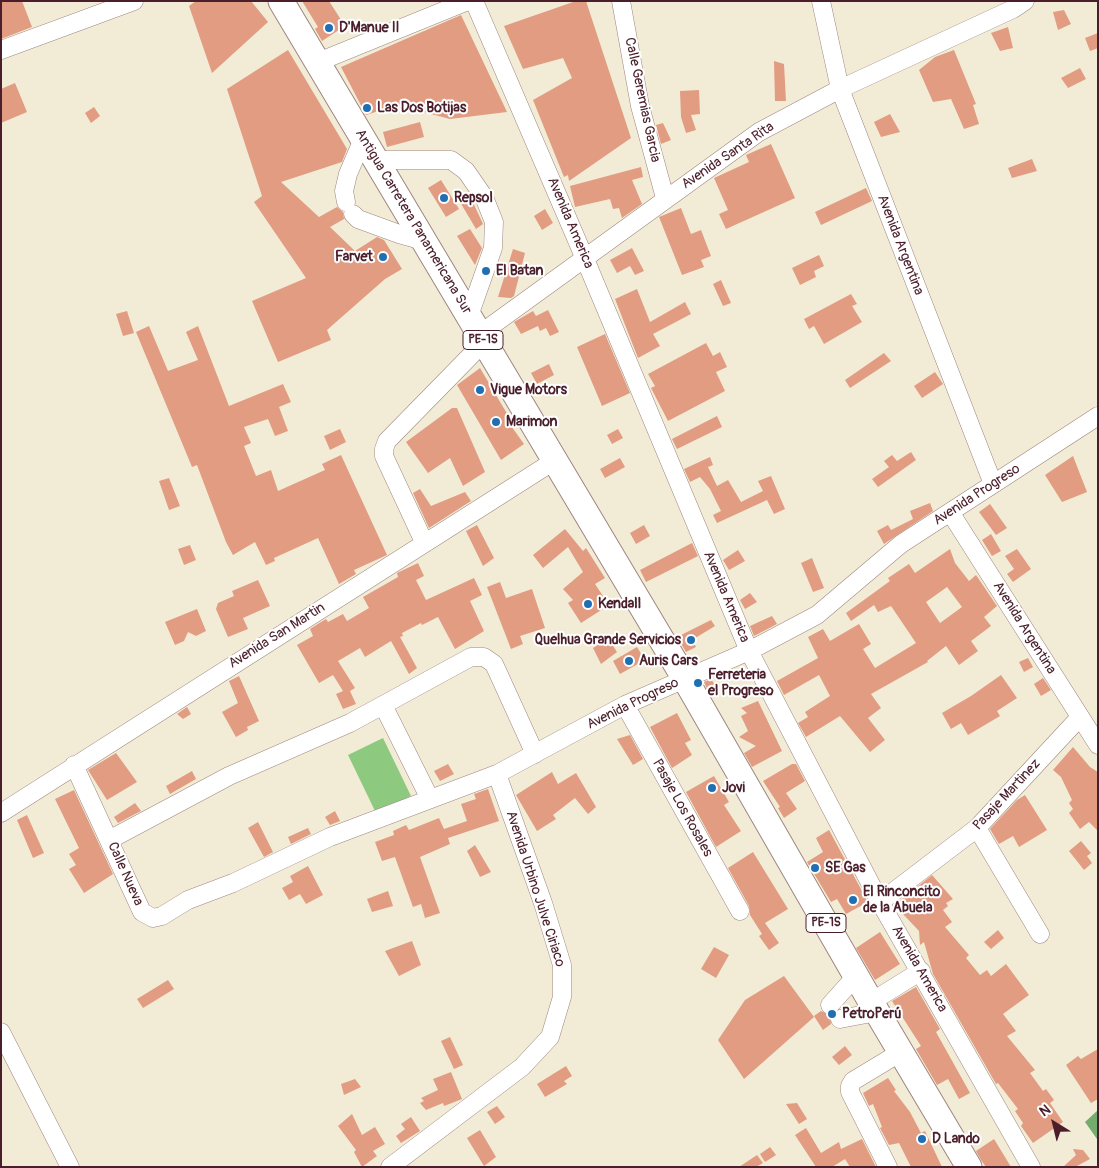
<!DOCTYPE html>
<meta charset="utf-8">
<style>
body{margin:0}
#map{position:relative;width:1099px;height:1168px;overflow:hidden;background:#f2ecd6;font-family:Pangolin,sans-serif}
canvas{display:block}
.frame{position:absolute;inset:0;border:2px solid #4a1f2b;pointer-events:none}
.north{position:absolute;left:1029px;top:1098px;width:50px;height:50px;-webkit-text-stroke:4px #fff;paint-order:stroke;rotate:324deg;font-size:14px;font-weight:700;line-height:20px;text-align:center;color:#4a1f2b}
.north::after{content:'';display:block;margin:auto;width:18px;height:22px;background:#4a1f2b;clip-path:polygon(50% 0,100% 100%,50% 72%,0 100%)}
</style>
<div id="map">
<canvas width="1099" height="1168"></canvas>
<div class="frame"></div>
<div class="north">N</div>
</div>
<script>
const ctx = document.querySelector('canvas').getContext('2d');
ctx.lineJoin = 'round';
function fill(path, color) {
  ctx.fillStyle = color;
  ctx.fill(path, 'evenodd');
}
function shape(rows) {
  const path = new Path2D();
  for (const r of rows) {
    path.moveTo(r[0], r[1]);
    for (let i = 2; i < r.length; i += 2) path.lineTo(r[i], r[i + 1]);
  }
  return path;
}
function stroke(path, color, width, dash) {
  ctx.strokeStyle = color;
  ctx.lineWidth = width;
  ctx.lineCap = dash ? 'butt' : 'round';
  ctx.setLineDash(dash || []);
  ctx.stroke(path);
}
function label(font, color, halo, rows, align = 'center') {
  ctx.font = font + ' Pangolin,sans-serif';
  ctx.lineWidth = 4;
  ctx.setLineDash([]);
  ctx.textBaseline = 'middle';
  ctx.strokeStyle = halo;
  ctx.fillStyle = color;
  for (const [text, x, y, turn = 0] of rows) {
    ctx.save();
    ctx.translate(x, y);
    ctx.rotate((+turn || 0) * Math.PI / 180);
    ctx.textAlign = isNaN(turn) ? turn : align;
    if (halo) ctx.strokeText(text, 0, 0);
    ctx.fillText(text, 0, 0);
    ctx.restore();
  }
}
fill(shape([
 [383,738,411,796,376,813,348,755]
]), '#8dc97f');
fill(shape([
 [1098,1110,1098,1139,1097,1139,1085,1122]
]), '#72ad6e');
fill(shape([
 [1,1,22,1,32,27,1,39],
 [196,1,251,1,268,22,212,73,189,6],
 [302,1,329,1,345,26,322,41,315,29,318,27],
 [576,1,586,1,631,138,569,181,568,175,564,177,533,100,572,78,563,58,523,69,504,26],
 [1064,10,1071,24,1058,30,1053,12],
 [461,15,507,112,450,119,397,105,366,115,341,67],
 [1008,27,1013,48,1000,51,991,33],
 [1098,33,1098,48,1090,51,1085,38],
 [288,50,347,149,342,162,281,182,319,217,337,207,343,212,344,219,330,227,355,251,377,237,384,240,402,269,385,279,327,330,331,340,278,362,252,301,306,278,254,202,262,196,227,89],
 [954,50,976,104,973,105,979,124,964,129,951,99,933,102,919,70,935,57],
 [774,61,784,64,786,101,775,101],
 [1080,68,1086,79,1068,88,1061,78],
 [15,83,27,112,1,123,1,89],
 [699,90,700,114,691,115,696,130,686,133,681,117,680,91],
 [94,107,100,116,91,123,85,113],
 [890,114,900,132,881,137,874,122],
 [420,122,424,137,387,147,383,132],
 [663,123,671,140,661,144,656,125],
 [771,144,795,198,726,229,719,214,728,210,714,178,749,162,746,155],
 [1032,159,1037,171,1012,178,1008,168],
 [641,167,643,177,632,180,642,204,622,218,619,208,613,209,610,199,575,207,570,186],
 [441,180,459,209,446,217,428,188],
 [866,188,872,201,821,225,815,212],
 [470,196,483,224,476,229,460,202],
 [681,208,691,234,701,230,711,256,701,260,704,267,682,275,659,217],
 [545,209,553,223,542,230,534,216],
 [470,229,482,248,475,265,457,236],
 [632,248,644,271,635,275,630,266,617,273,610,260],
 [513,249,525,253,514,296,511,298,498,297],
 [819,255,824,266,814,271,816,277,800,285,792,268],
 [721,280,731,303,723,306,713,284],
 [637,289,650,322,685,302,691,314,653,334,660,346,638,358,615,299],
 [851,294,857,304,852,306,862,322,824,344,814,326,809,329,804,319],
 [548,310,559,332,550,336,546,328,540,331,538,326,521,334,514,322,533,311,536,316],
 [127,311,134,333,123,336,116,314],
 [149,326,168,371,198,360,186,332,198,326,229,406,283,384,291,402,279,407,288,431,275,436,268,419,244,427,251,443,244,446,256,476,271,470,278,491,325,470,322,464,341,455,387,555,354,570,356,574,339,584,318,538,274,558,275,561,266,565,255,542,233,555,226,542,197,465,192,467,136,332],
 [605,334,630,393,602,406,577,347],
 [706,343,713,356,720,352,727,367,716,372,725,391,668,421,651,388,655,386,648,374],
 [884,353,891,361,850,388,845,380],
 [549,364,554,375,537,384,531,373],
 [480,368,512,422,509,423,524,444,501,460,457,385],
 [935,372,943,384,922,398,914,386],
 [452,408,457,408,485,472,463,486,450,458,428,473,406,442],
 [717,416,722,427,677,449,672,439],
 [340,429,346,442,330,450,324,436],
 [618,429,623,438,612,444,607,435],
 [911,452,916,460,878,487,872,479,889,467,884,461,892,455,897,461],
 [1073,456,1087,492,1062,502,1045,475],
 [710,457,713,465,708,467,717,486,728,480,741,502,763,491,758,481,771,476,785,509,774,514,767,500,717,523,713,515,721,511,710,489,700,477,690,482,684,469],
 [620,458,625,467,605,478,600,469],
 [169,478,180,506,169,510,159,481],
 [420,489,431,506,465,492,471,501,429,528,413,493],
 [930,503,933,511,884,544,877,531,888,525,891,530,913,519,910,511],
 [990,504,1007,528,996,535,979,512],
 [477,525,494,558,483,566,466,531],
 [644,525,650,536,636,544,630,533],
 [565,529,583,551,586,548,605,578,595,584,609,605,581,623,568,603,573,600,563,589,583,572,568,547,543,568,533,555],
 [991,534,1001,551,992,556,982,540],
 [692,543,698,556,646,582,640,570],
 [190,545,196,560,184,565,178,549],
 [950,549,955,563,969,581,976,575,997,606,984,617,991,626,971,641,978,651,959,665,946,646,927,661,928,662,871,694,881,708,868,718,885,740,870,752,840,716,806,737,798,723,808,717,805,712,830,696,819,675,784,695,777,681,818,658,808,637,823,629,830,641,859,624,871,644,863,649,875,668,916,643,891,606,878,612,874,605,851,621,846,613,890,581,888,578,909,564,915,573],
 [947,587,962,607,940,623,926,602],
 [1017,549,1031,569,1013,582,1007,574,1014,569,1005,556],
 [738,550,745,561,729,570,723,560],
 [812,558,824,588,813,592,801,563],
 [418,563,424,576,416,580,426,600,474,578,482,595,470,601,484,631,455,649,438,617,422,625,421,623,402,633,403,636,400,637,417,668,409,674,391,641,365,657,360,648,338,661,355,688,350,691,356,704,343,709,336,694,343,691,333,675,319,683,297,645,313,636,310,629,321,622,326,619,328,622,343,614,347,621,369,608,363,597,398,577,397,573],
 [258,580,270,606,243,618,248,629,228,637,216,609,218,603,234,596,232,591],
 [500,582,506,598,532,589,545,628,520,636,523,644,511,649,487,587],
 [750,593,757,602,745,609,740,600],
 [197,609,206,631,196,636,188,632,184,641,175,645,165,622],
 [772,616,777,624,754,636,750,626],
 [711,620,715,626,692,640,696,647,686,652,677,637],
 [608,638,617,652,601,664,593,648],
 [637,647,645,660,620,674,613,661],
 [1028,658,1033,667,1024,672,1019,662],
 [1001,675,1017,698,997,711,1000,716,968,735,961,723,951,729,942,713,971,696],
 [239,676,259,721,247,727,248,730,236,737,222,712,238,703,229,681],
 [1043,678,1051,690,1041,696,1034,684],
 [711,679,715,685,707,689,704,682],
 [758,701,782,751,752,767,744,753,756,746,739,737,748,731,741,716,747,713,741,708],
 [187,707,191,714,183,719,177,714],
 [677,713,691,740,685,743,692,755,672,768,650,727],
 [630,735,643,759,633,765,617,739],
 [1073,747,1090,767,1098,772,1098,831,1089,822,1080,829,1069,813,1073,809,1069,803,1072,800,1061,777,1053,770],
 [116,753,137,782,107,800,88,770],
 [448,764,454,774,440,781,434,771],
 [792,764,796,764,805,781,786,793,797,809,784,818,778,808,780,807,763,781],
 [192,771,196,779,170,794,166,786],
 [552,772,558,784,576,773,596,807,588,814,575,798,553,815,556,819,537,831,516,795],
 [714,776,729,802,724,805,741,831,716,847,686,792],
 [488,789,499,821,448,838,450,844,420,857,440,913,425,918,421,904,413,907,395,857,382,861,375,842,394,835,393,831,406,825,409,830,439,818,444,829,467,821,461,804,476,799,474,794],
 [74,790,113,874,84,893,69,869,76,865,69,854,79,848,55,799],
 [1025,795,1047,830,1019,847,1013,836,999,844,990,829,1017,800],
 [135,803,141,811,118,823,114,817],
 [335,811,340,821,330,825,325,817],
 [27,815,44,853,33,858,17,820],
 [258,822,273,852,264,857,248,828],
 [308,828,311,834,291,844,288,837],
 [829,830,868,902,846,914,837,899,831,902,807,862,823,852,816,838],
 [1081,841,1091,853,1087,856,1092,863,1084,870,1069,851],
 [475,845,491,872,480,877,467,851],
 [753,852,788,909,765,923,779,943,769,950,759,936,762,934,750,915,749,906,728,868],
 [308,866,323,895,306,904,300,894,289,900,282,888,293,882,290,876],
 [932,875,953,899,946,903,948,906,943,910,952,922,945,927,969,955,966,958,980,975,987,970,991,976,1006,964,1029,995,1003,1014,1016,1031,1007,1036,1035,1070,1030,1073,1043,1091,1046,1089,1054,1100,1050,1103,1063,1122,1033,1143,1021,1126,1023,1123,1015,1111,1018,1109,998,1083,996,1084,933,974,924,942,920,945,919,931,902,913,904,911,897,903],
 [388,891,393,906,372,912,367,899],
 [998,930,1004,938,991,949,984,942],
 [880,932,900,964,875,980,856,948],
 [412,941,421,965,399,976,385,951],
 [714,947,729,955,716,978,701,969],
 [784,976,814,1017,744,1079,718,1040,745,1000],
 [168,980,174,989,143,1008,137,999],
 [916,987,940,1029,936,1032,970,1093,959,1099,948,1079,937,1085,916,1049,921,1046,892,1001],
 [821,1011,830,1015,831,1024,823,1030,814,1016],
 [450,1037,463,1065,454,1069,441,1041],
 [845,1046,852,1055,839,1065,832,1057],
 [1098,1049,1098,1099,1091,1103,1066,1065,1078,1056,1081,1059],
 [566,1066,572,1076,564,1081,567,1084,545,1097,537,1084],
 [451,1072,462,1099,444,1106,443,1103,426,1110,420,1103,424,1101,421,1098,438,1090,433,1079],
 [888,1078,896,1090,894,1091,910,1112,921,1133,925,1131,942,1167,911,1167,899,1143,889,1145,880,1128,882,1127,873,1104,869,1106,863,1093],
 [355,1079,361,1087,344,1095,341,1084],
 [797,1103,807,1119,799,1124,786,1104],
 [497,1106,505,1117,495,1124,487,1112],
 [352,1114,362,1135,375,1127,385,1144,373,1151,377,1156,362,1167,354,1152,356,1150,338,1126],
 [411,1117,420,1131,401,1143,396,1136,405,1129,401,1124],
 [806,1128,821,1153,839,1142,841,1149,862,1139,876,1167,850,1167,845,1159,832,1167,816,1167,795,1135],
 [480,1130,496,1157,484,1166,467,1138],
 [994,1139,1005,1157,1011,1167,986,1167,981,1160,976,1151],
 [770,1147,776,1155,765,1162,760,1154],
 [1073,1149,1083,1150,1090,1159,1075,1167,1063,1167,1076,1155],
 [757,1155,763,1163,756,1167,739,1167]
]), '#e19c82');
const minor = shape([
 [474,1,585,259,749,651,880,902,1031,1167],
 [621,1,640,106,665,198],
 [821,1,840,89,993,484],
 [1,50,134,1],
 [318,62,468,1],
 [376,160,451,160,466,171,484,197,494,222,493,248,469,316],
 [346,202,344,191,348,174,363,139],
 [353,214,358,219,399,234,424,241],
 [480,334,759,132,840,89,1013,9,1025,1],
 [950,512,1098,745],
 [424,542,384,456,384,449,387,441,484,342],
 [383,705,430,799],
 [625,705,740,911],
 [74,765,142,912,153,918,162,916,188,900,233,883,330,837,497,774,625,705,749,651,817,615,901,544,1098,416],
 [1,813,554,461],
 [977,828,1040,934],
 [109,840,229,776,350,723,471,657,484,657,494,664,535,754],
 [880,902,977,828,1080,717],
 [871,1002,921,971],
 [830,1005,856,976],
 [840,1019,877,1012],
 [1,1032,70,1167],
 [390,1167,522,1067,550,1037,562,997,562,965,543,903,497,774],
 [888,1167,850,1092,850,1086,853,1081,901,1052]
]);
const highway = shape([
 [281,1,685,679,871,1002,969,1167]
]);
stroke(minor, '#9e8680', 19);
stroke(highway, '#9e8680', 27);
stroke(minor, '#fff', 18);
stroke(highway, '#fff', 25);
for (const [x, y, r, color] of [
 [329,28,5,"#1f6fb2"],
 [367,108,5,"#1f6fb2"],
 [444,198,5,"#1f6fb2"],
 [383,257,5,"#1f6fb2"],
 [486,271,5,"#1f6fb2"],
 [480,390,5,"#1f6fb2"],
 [496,422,5,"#1f6fb2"],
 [588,604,5,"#1f6fb2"],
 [691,640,5,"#1f6fb2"],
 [629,661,5,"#1f6fb2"],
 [698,683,5,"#1f6fb2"],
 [712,788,5,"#1f6fb2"],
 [815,868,5,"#1f6fb2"],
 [853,900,5,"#1f6fb2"],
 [832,1014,5,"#1f6fb2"],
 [922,1139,5,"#1f6fb2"]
]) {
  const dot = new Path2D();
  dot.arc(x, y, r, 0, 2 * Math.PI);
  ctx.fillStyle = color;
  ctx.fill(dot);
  stroke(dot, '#fff', 2);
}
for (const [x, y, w] of [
 [483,340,40],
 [826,923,40]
]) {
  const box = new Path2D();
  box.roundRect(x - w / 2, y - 9.5, w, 19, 4);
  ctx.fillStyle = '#fff';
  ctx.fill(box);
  stroke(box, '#4a1f2b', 1);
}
label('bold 12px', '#4a1f2b', null, [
 ["PE-1S",483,340],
 ["PE-1S",826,923]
]);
label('bold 14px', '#4a1f2b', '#fff', [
 ["D'Manue II",339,28],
 ["Las Dos Botijas",377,108],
 ["Repsol",454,198],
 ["Farvet",373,257,"right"],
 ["El Batan",496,271],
 ["Vigue Motors",490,390],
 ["Marimon",506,422],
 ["Kendall",598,604],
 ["Quelhua Grande Servicios",681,640,"right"],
 ["Auris Cars",639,661],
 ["Ferreteria",708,675],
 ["el Progreso",708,691],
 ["Jovi",722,788],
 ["SE Gas",825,868],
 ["El Rinconcito",863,892],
 ["de la Abuela",863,908],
 ["PetroPerú",842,1014],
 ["D Lando",932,1139]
], 'left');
label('14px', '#4a1f2b', '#fff', [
 ["Calle Geremias Garcia",642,100,78],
 ["Avenida Santa Rita",728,156,-34],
 ["Antigua Carretera Panamericana Sur",413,222,59],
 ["Avenida America",570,223,67],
 ["Avenida Argentina",900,245,69],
 ["Avenida Progreso",977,495,-33],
 ["Avenida America",726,597,67],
 ["Avenida Argentina",1024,628,58],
 ["Avenida San Martin",277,636,-32],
 ["Avenida Progreso",633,704,-26],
 ["Pasaje Martinez",1007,795,-47],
 ["Pasaje Los Rosales",682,808,61],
 ["Calle Nueva",125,874,66],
 ["Avenida Urbino Julve Ciriaco",535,889,72],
 ["Avenida America",919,969,60]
]);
</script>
